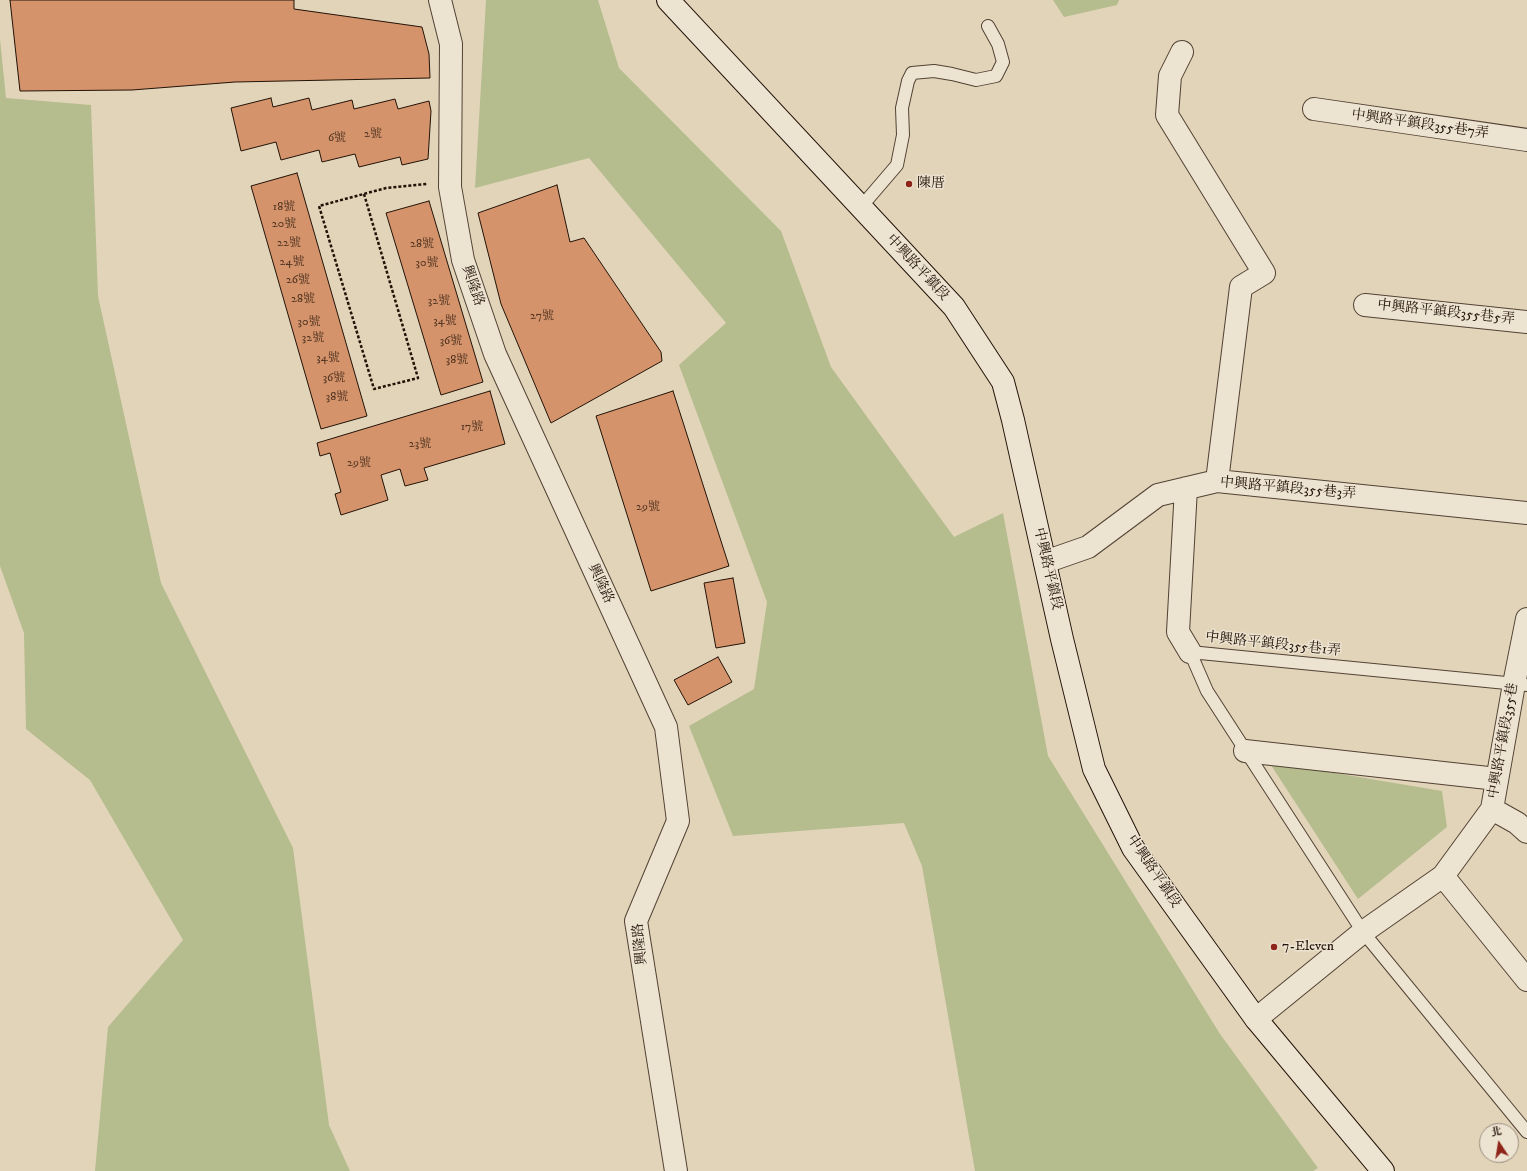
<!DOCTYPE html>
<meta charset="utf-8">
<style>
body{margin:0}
#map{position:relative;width:1527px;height:1171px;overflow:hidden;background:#e2d4b8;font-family:"IM FELL DW Pica","Noto Serif TC",serif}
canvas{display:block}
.north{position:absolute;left:1479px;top:1123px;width:40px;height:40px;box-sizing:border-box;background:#ece3d1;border:1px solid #9b8f81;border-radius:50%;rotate:348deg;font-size:11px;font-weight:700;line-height:16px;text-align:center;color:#221208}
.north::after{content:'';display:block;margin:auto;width:14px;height:18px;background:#8f2418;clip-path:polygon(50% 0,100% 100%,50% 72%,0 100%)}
</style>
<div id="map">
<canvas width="1527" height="1171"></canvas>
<div class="north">北</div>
</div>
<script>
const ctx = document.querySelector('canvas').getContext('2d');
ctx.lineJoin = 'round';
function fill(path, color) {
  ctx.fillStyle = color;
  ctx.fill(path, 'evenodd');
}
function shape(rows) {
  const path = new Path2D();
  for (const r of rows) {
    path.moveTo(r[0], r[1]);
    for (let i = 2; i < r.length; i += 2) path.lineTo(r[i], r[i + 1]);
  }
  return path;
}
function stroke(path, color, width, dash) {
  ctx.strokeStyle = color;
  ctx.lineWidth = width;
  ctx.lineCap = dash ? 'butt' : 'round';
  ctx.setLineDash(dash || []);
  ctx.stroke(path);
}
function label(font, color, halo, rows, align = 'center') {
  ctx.font = font + ' "IM FELL DW Pica","Noto Serif TC",serif';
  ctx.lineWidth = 3;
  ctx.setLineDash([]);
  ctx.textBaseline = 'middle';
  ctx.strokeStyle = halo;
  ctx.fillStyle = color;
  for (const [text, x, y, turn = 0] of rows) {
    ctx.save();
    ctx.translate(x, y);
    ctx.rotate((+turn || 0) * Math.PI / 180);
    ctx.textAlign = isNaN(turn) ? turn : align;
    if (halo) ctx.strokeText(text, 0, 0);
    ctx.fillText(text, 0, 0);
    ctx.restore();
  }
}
fill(shape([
 [486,0,598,0,619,68,781,231,831,367,954,537,1003,513,1048,756,1220,1034,1318,1168,1313,1171,975,1171,922,866,904,823,733,836,689,726,754,689,767,602,679,365,726,323,589,158,475,188],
 [1053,0,1119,0,1117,5,1064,17],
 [0,39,6,98,91,105,98,296,161,583,293,848,329,1125,350,1171,95,1171,108,1027,183,940,90,780,26,729,24,633,0,566],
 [1269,762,1442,791,1447,827,1358,899]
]), '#b5bc8e');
const building = shape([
 [10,0,294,0,294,9,422,27,429,54,430,78,235,82,132,90,20,91,10,0],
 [271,98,273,107,309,98,312,110,352,100,354,109,395,99,398,109,429,101,431,111,428,159,402,165,400,157,359,167,355,154,322,162,319,150,281,160,276,142,241,151,231,108,271,98],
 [297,173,367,416,321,429,251,186,297,173],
 [557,185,570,242,584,238,661,352,662,361,551,423,501,304,478,213,557,185],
 [429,201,483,382,441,395,386,213,429,201],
 [490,391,505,444,424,468,428,480,405,486,400,469,381,475,388,500,341,515,335,494,341,492,330,453,320,456,317,443,490,391],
 [673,391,729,566,651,591,596,416,673,391],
 [733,578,745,643,716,648,704,583,733,578],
 [718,657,732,682,688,705,674,680,718,657]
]);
fill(building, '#d4936a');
stroke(building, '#221208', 1);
const lane = shape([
 [861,207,897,165,903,135,902,108,908,81,912,73,934,71,952,74,976,80,996,76,1003,62,998,44,988,26],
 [1527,685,1190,652,1207,691,1363,932,1527,1132]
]);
const street = shape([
 [440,0,451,44,450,187,463,260,495,354,666,727,678,821,636,921,676,1171],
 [1182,52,1170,76,1167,115,1264,273,1241,287,1217,481],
 [1314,109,1527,140],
 [1365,305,1527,322],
 [1186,488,1178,632,1190,652],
 [1045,562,1088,547,1158,495,1217,481,1527,513],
 [1245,751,1497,779],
 [1492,809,1517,823,1527,832],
 [1443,876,1527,980],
 [1256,1019,1363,932,1443,876,1492,809,1514,684,1527,619]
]);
const secondary = shape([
 [668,0,954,307,1003,382,1013,420,1062,639,1094,769,1133,848,1256,1019,1383,1171]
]);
stroke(lane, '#524234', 14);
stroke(street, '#524234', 24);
stroke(secondary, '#221208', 24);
stroke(shape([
 [364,194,418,378,374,389,319,206,386,188,427,184]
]), '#221208', 2.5, [3, 2]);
stroke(lane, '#ece3d1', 12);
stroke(street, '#ece3d1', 22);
stroke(secondary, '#ece3d1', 22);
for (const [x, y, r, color] of [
 [909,184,4,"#8f2418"],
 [1274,947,4,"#8f2418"]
]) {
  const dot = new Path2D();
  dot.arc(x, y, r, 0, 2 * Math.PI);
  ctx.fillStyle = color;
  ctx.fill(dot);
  stroke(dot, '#ece3d1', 1.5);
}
label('12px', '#4e3220', null, [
 ["2號",373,135],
 ["6號",337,139],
 ["18號",284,208],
 ["20號",284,225],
 ["22號",289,244],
 ["28號",422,245],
 ["24號",292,263],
 ["30號",427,264],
 ["26號",298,281],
 ["28號",303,300],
 ["32號",439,302],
 ["27號",542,317],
 ["34號",445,322],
 ["30號",309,323],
 ["32號",313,339],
 ["36號",451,342],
 ["34號",328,359],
 ["38號",457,361],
 ["36號",334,379],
 ["38號",337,398],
 ["17號",472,428],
 ["23號",420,445],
 ["29號",359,464],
 ["29號",648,508]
]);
label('14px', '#221208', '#ece3d1', [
 ["中興路平鎮段355巷7弄",1420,125,8],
 ["中興路平鎮段",917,268,47],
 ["興隆路",472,286,71],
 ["中興路平鎮段355巷5弄",1446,313,6],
 ["中興路平鎮段355巷3弄",1288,489,5],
 ["中興路平鎮段",1047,569,77],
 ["興隆路",600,584,65],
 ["中興路平鎮段355巷1弄",1273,645,6],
 ["中興路平鎮段355巷",1504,741,-80],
 ["中興路平鎮段",1153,872,56],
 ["興隆路",641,944,-96]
]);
label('14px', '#221208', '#ece3d1', [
 ["陳厝",917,184],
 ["7-Eleven",1282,947]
], 'left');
</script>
